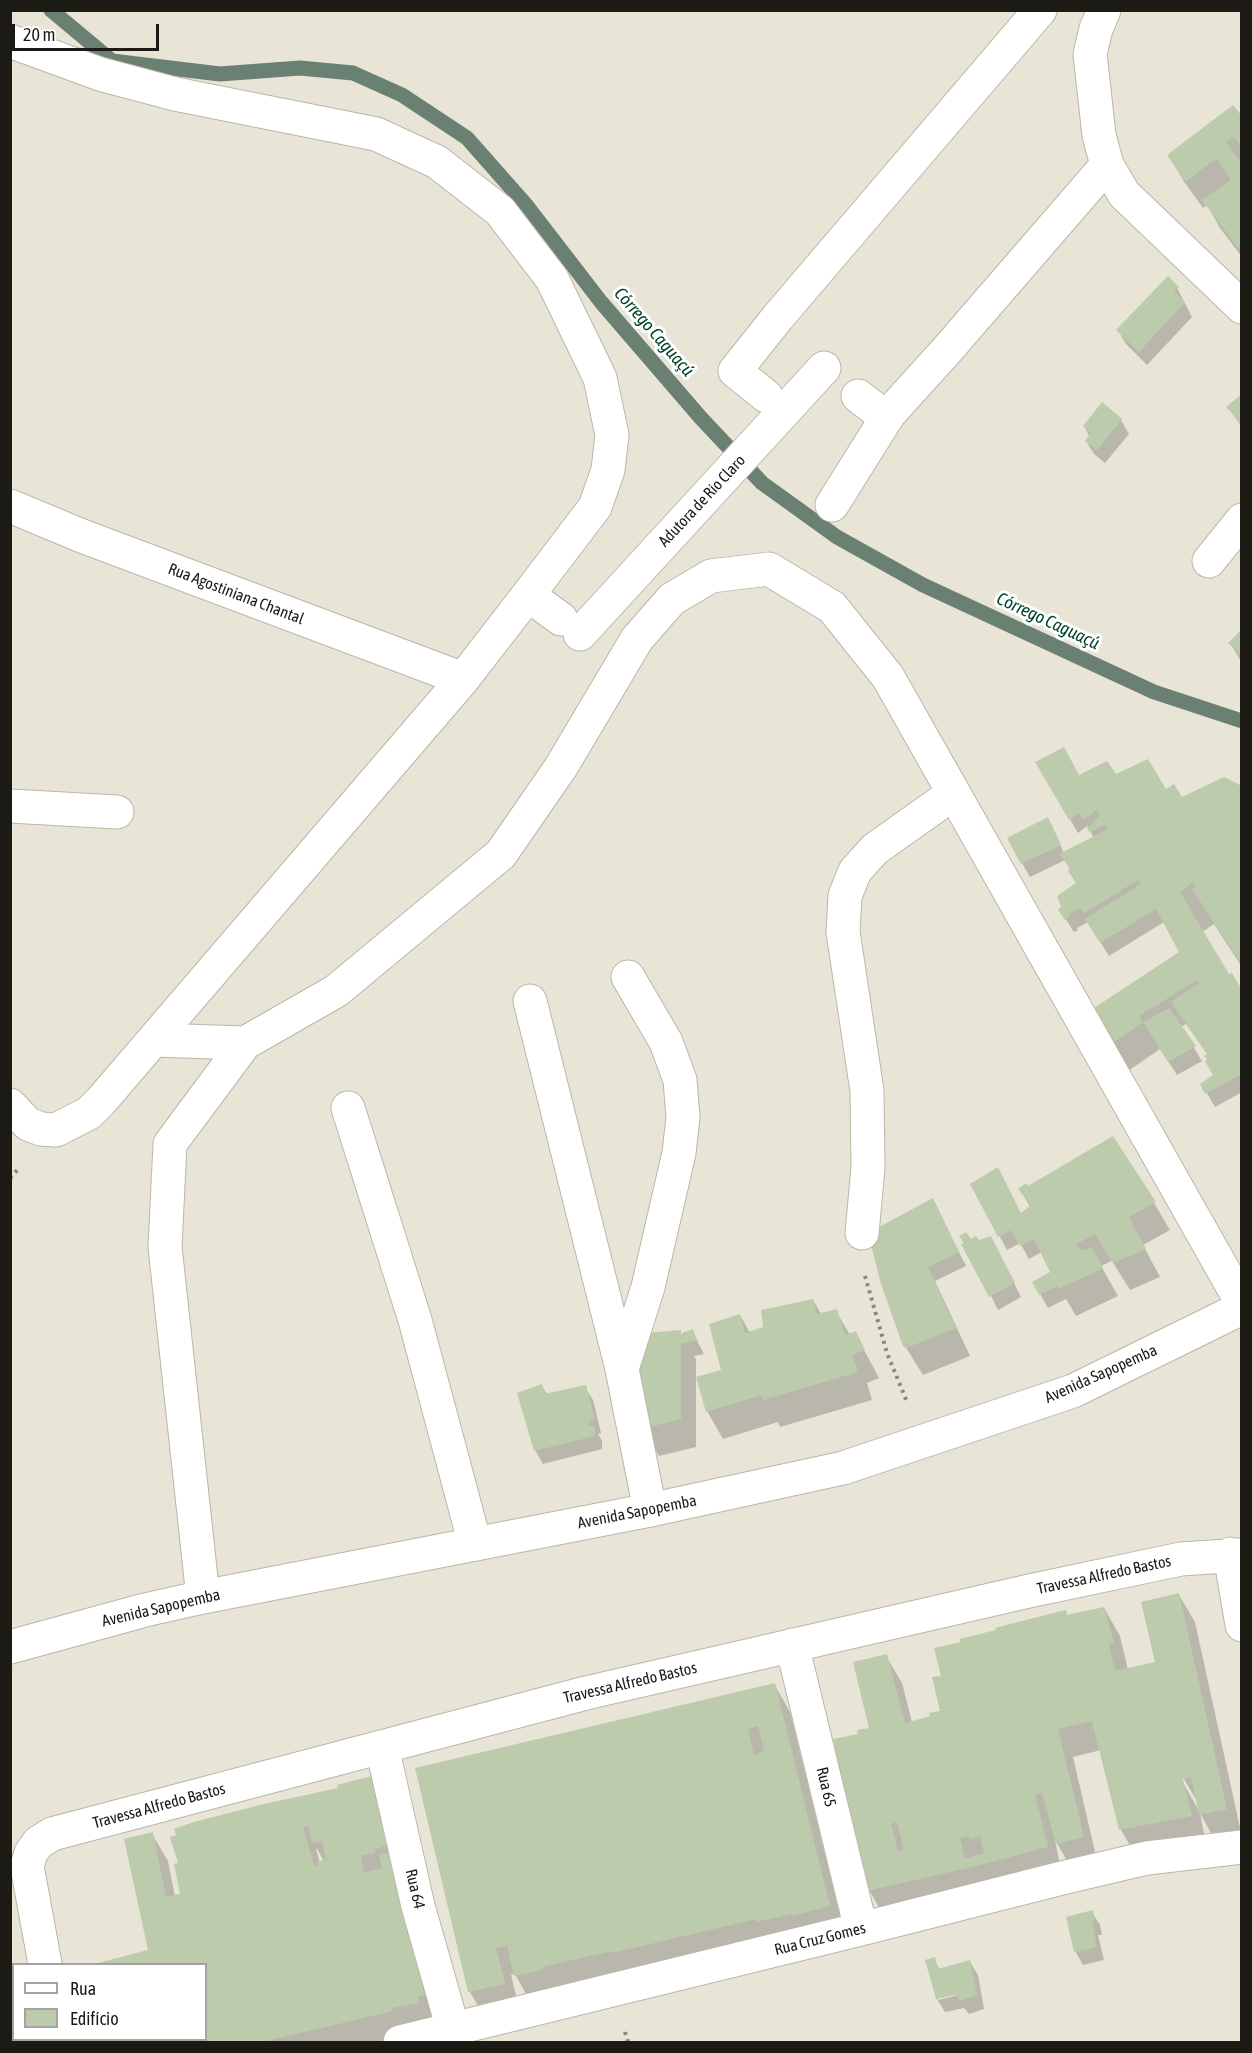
<!DOCTYPE html>
<meta charset="utf-8">
<style>
body{margin:0}
#map{position:relative;width:1252px;height:2053px;overflow:hidden;background:#e8e4d6;font-family:"Asap Condensed",sans-serif}
canvas{display:block}
.frame{position:absolute;inset:0;border:12px solid #1c1a15;pointer-events:none}
.legend{position:absolute;left:12px;top:1963px;width:195px;height:78px;box-sizing:border-box;background:#fff;border:2px solid #a4a3a1;margin:0;padding:8px 10px;list-style:none;font-size:18px;color:#1c1a15}
.legend li{display:flex;align-items:center;gap:12px;height:30px}
.legend b{width:30px;border:2px solid #a4a3a1}
.scale{position:absolute;left:12px;top:24px;width:147px;height:27px;box-sizing:border-box;border:3px solid #1c1a15;border-top:0;padding-left:8px;font-size:18px;line-height:21px;white-space:nowrap;color:#1c1a15;-webkit-text-stroke:4px #fff;paint-order:stroke}
</style>
<div id="map">
<canvas width="1252" height="2053"></canvas>
<div class="frame"></div>
<ul class="legend">
<li><b style="height:8px;background:#fff"></b>Rua</li>
<li><b style="height:16px;background:#bccbac"></b>Edifício</li>
</ul>
<div class="scale">20 m</div>
</div>
<script>
const ctx = document.querySelector('canvas').getContext('2d');
ctx.lineJoin = 'round';
function fill(path, color) {
  ctx.fillStyle = color;
  ctx.fill(path, 'evenodd');
}
function shape(rows) {
  const path = new Path2D();
  for (const r of rows) {
    path.moveTo(r[0], r[1]);
    for (let i = 2; i < r.length; i += 2) path.lineTo(r[i], r[i + 1]);
  }
  return path;
}
function stroke(path, color, width, dash) {
  ctx.strokeStyle = color;
  ctx.lineWidth = width;
  ctx.lineCap = dash ? 'butt' : 'round';
  ctx.setLineDash(dash || []);
  ctx.stroke(path);
}
function label(font, color, halo, rows, align = 'center') {
  ctx.font = font + ' "Asap Condensed",sans-serif';
  ctx.lineWidth = 6;
  ctx.setLineDash([]);
  ctx.textBaseline = 'middle';
  ctx.strokeStyle = halo;
  ctx.fillStyle = color;
  for (const [text, x, y, turn = 0] of rows) {
    ctx.save();
    ctx.translate(x, y);
    ctx.rotate((+turn || 0) * Math.PI / 180);
    ctx.textAlign = isNaN(turn) ? turn : align;
    if (halo) ctx.strokeText(text, 0, 0);
    ctx.fillText(text, 0, 0);
    ctx.restore();
  }
}
fill(shape([
 [1242,119,1242,257,1220,228,1207,205,1203,208,1185,183,1169,156],
 [1177,288,1192,317,1147,365,1126,344,1118,330],
 [1242,396,1242,427,1228,407],
 [1121,420,1129,434,1105,463,1094,454,1086,441,1090,437,1084,426],
 [1242,631,1242,663,1230,643],
 [1037,763,1078,777,1115,776,1165,791,1181,799,1242,788,1242,967,1214,924,1202,932,1228,977,1242,993,1242,1092,1215,1107,1202,1085,1215,1076,1208,1055,1186,1024,1181,1027,1202,1061,1177,1075,1160,1049,1128,1071,1106,1040,1181,952,1164,922,1109,956,1088,922,1077,928,1078,930,1074,932,1060,910,1077,884,1065,860,1030,877,1022,863,1055,833,1064,853,1094,838,1087,826,1078,833],
 [972,1185,1021,1215,1031,1208,1020,1190,1028,1188,1154,1203,1170,1230,1143,1245,1160,1277,1130,1290,1112,1261,1101,1266,1118,1296,1076,1316,1066,1299,1048,1308,1034,1283,1055,1283,1042,1252,1029,1259,1020,1243,1007,1250],
 [940,1214,966,1266,935,1281,970,1356,923,1375,905,1346],
 [971,1241,998,1251,1021,1297,998,1310,965,1244],
 [813,1300,821,1314,836,1311,850,1335,855,1333,879,1378,867,1383,872,1400,780,1427,778,1422,723,1439,707,1411,723,1371,740,1315,750,1333,764,1328],
 [692,1331,704,1354,694,1356,696,1359,696,1447,659,1456,643,1428,680,1332,681,1335],
 [542,1386,547,1395,585,1387,593,1400,601,1433,598,1434,602,1441,602,1449,543,1464,535,1450],
 [1179,1595,1195,1622,1242,1837,1216,1842,1200,1813,1206,1844,1137,1857,1121,1830,1101,1750,1073,1757,1098,1865,1073,1871,1055,1840,1062,1874,885,1918,869,1890,860,1735,870,1729,886,1656,902,1683,912,1722,931,1717,941,1712,942,1677,1068,1616,1104,1608,1120,1636,1128,1670,1158,1670],
 [1180,1772,1198,1803,1198,1809,1178,1774],
 [774,1684,790,1712,845,1934,531,2003,515,1974,511,1975,520,2012,486,2020,470,1992,416,1769],
 [371,1778,440,2023,390,2042,90,2042,89,2040,206,2040,206,1964,97,1964,150,1951,152,1834,168,1861,175,1897,182,1895,340,1790],
 [316,1849,317,1849,324,1861,320,1863],
 [1092,1912,1100,1925,1102,1935,1098,1935,1104,1960,1083,1965,1075,1951],
 [934,1959,940,1970,970,1962,978,1975,984,2009,969,2014,964,2008,945,2012,937,1999],
 [962,1991,963,1994,938,2000,938,1997]
]), '#0003');
stroke(shape([
 [51,10,112,61,220,74,300,68,353,73,402,95,467,138,527,206,601,302,700,417,762,483,837,537,923,585,1154,692,1242,721]
]), '#6a8072', 15);
fill(shape([
 [1233,105,1242,116,1242,147,1234,137,1226,142,1242,164,1242,245,1238,248,1202,200,1231,180,1216,158,1186,182,1167,155],
 [1168,276,1179,287,1174,291,1185,302,1139,352,1116,330],
 [1242,394,1242,424,1226,407],
 [1102,402,1122,419,1097,450,1085,441,1091,433,1083,426],
 [1242,629,1242,656,1228,643],
 [1064,747,1079,775,1107,761,1116,774,1148,759,1166,789,1174,784,1182,797,1224,777,1242,786,1242,965,1192,889,1196,886,1192,883,1180,892,1229,974,1232,973,1242,990,1242,1074,1205,1094,1200,1084,1213,1075,1205,1061,1207,1059,1204,1056,1207,1054,1171,1002,1199,983,1197,980,1139,1016,1143,1022,1111,1044,1088,1012,1179,952,1156,909,1100,943,1085,919,1141,884,1138,880,1084,913,1080,908,1069,914,1071,915,1065,920,1058,910,1061,907,1057,896,1076,883,1068,871,1070,868,1059,854,1108,829,1105,825,1090,832,1087,829,1100,815,1097,810,1084,819,1078,813,1069,820,1035,762],
 [1048,817,1061,845,1021,864,1007,838],
 [1169,1008,1196,1046,1168,1062,1143,1022],
 [1113,1136,1156,1202,1129,1217,1146,1249,1113,1263,1095,1234,1076,1244,1082,1251,1092,1247,1103,1268,1059,1289,1057,1286,1039,1295,1032,1282,1050,1272,1034,1239,1020,1246,1011,1230,998,1237,970,1184,998,1167,1021,1213,1031,1205,1018,1189,1026,1183,1028,1186],
 [933,1198,959,1252,928,1267,956,1328,906,1348,903,1346,881,1284,868,1233],
 [966,1232,971,1239,976,1236,979,1240,991,1236,1015,1283,989,1297,961,1244,964,1243,959,1236],
 [813,1299,817,1314,837,1309,845,1335,856,1331,865,1350,852,1355,858,1372,763,1400,761,1395,706,1412,696,1377,721,1370,709,1324,740,1314,745,1333,763,1327,761,1310],
 [693,1329,697,1340,681,1344,681,1419,642,1429,638,1343,646,1333,681,1330,681,1340,682,1333],
 [542,1384,544,1394,586,1385,595,1420,589,1421,589,1426,595,1426,595,1436,534,1451,517,1393],
 [1179,1593,1227,1809,1199,1815,1191,1777,1183,1779,1192,1816,1119,1830,1092,1721,1058,1729,1084,1837,1056,1844,1042,1793,1035,1795,1048,1847,976,1866,867,1891,833,1739,858,1734,857,1730,869,1728,853,1662,887,1654,905,1723,930,1716,929,1713,940,1711,932,1677,941,1676,934,1648,961,1642,959,1639,996,1630,995,1628,1030,1619,1066,1610,1067,1615,1104,1607,1114,1643,1109,1644,1115,1670,1120,1670,1155,1662,1141,1602],
 [897,1822,904,1850,898,1852,891,1824],
 [969,1836,970,1839,980,1836,984,1853,965,1859,960,1838],
 [775,1683,830,1906,792,1916,792,1914,756,1922,756,1919,612,1953,612,1951,542,1967,542,1970,514,1976,507,1946,496,1948,505,1984,468,1992,415,1768],
 [758,1726,764,1752,754,1755,748,1729],
 [372,1776,389,1845,375,1849,375,1853,361,1856,364,1873,382,1868,379,1855,391,1852,425,1995,418,1997,419,2003,392,2008,393,2011,262,2042,88,2042,87,2040,206,2040,206,1964,94,1964,148,1950,124,1839,153,1832,166,1897,180,1894,174,1864,178,1863,170,1837,176,1835,174,1829,194,1822,264,1804,338,1788,337,1785],
 [308,1826,312,1843,322,1841,326,1859,317,1862,317,1866,314,1866,303,1827],
 [1093,1910,1095,1921,1092,1922,1097,1947,1074,1952,1066,1917],
 [935,1957,938,1969,970,1960,977,1995,960,2001,955,1995,936,1999,925,1960]
]), '#bccbac');
const minor = shape([
 [1104,10,1096,29,1090,54,1099,135,1107,165,1124,194,1242,307],
 [10,41,100,74,175,94,376,134,437,162,500,211,552,279,600,378,612,435,608,470,595,507,528,595,463,679,101,1101,89,1113,56,1130,41,1129,28,1124,10,1105],
 [766,396,735,371,778,317,1040,10],
 [858,396,887,418],
 [832,505,889,414,947,350,1107,165],
 [10,506,82,536,463,679],
 [1209,561,1242,520],
 [528,595,561,619],
 [580,634,824,368],
 [10,806,117,812],
 [530,1001,622,1369,650,1510],
 [154,1040,245,1043],
 [348,1108,415,1320,475,1544],
 [862,1233,868,1168,867,1091,843,932,845,896,855,871,875,849,954,793],
 [622,1369,648,1287,679,1153,683,1117,680,1080,666,1042,628,977],
 [1230,1554,1242,1625],
 [203,1597,165,1247,170,1144,245,1043,336,991,501,854,561,767,637,639,672,599,711,576,769,569,832,607,888,677,1242,1303],
 [792,1645,861,1929],
 [382,1747,418,1906,453,2029],
 [45,1964,27,1866,31,1853,38,1843,52,1834,586,1693,1029,1591,1181,1559,1242,1555],
 [59,2040,59,2042],
 [400,2042,861,1929,1062,1878,1147,1858,1242,1847]
]);
const major = shape([
 [10,1647,145,1610,203,1597,650,1510,843,1468,1073,1391,1242,1308]
]);
stroke(minor, '#bab7a9', 35);
stroke(major, '#bab7a9', 35);
stroke(shape([
 [10,1178,20,1167],
 [865,1276,887,1353,907,1402],
 [625,2032,628,2042]
]), '#8a877d', 4, [3, 4.5]);
stroke(minor, '#fff', 33);
stroke(major, '#fff', 33);
label('16px', '#1c1a15', '#fff', [
 ["Adutora de Rio Claro",702,501,-47],
 ["Rua Agostiniana Chantal",236,594,21],
 ["Avenida Sapopemba",1101,1374,-24],
 ["Avenida Sapopemba",637,1512,-11],
 ["Travessa Alfredo Bastos",1104,1575,-12],
 ["Avenida Sapopemba",161,1608,-13],
 ["Travessa Alfredo Bastos",630,1683,-13],
 ["Rua 65",826,1787,77],
 ["Travessa Alfredo Bastos",159,1806,-15],
 ["Rua 64",415,1889,77],
 ["Rua Cruz Gomes",820,1939,-14]
]);
label('italic 18px', '#02432b', '#fff', [
 ["Córrego Caguaçú",654,332,49],
 ["Córrego Caguaçú",1048,621,25]
]);
</script>
